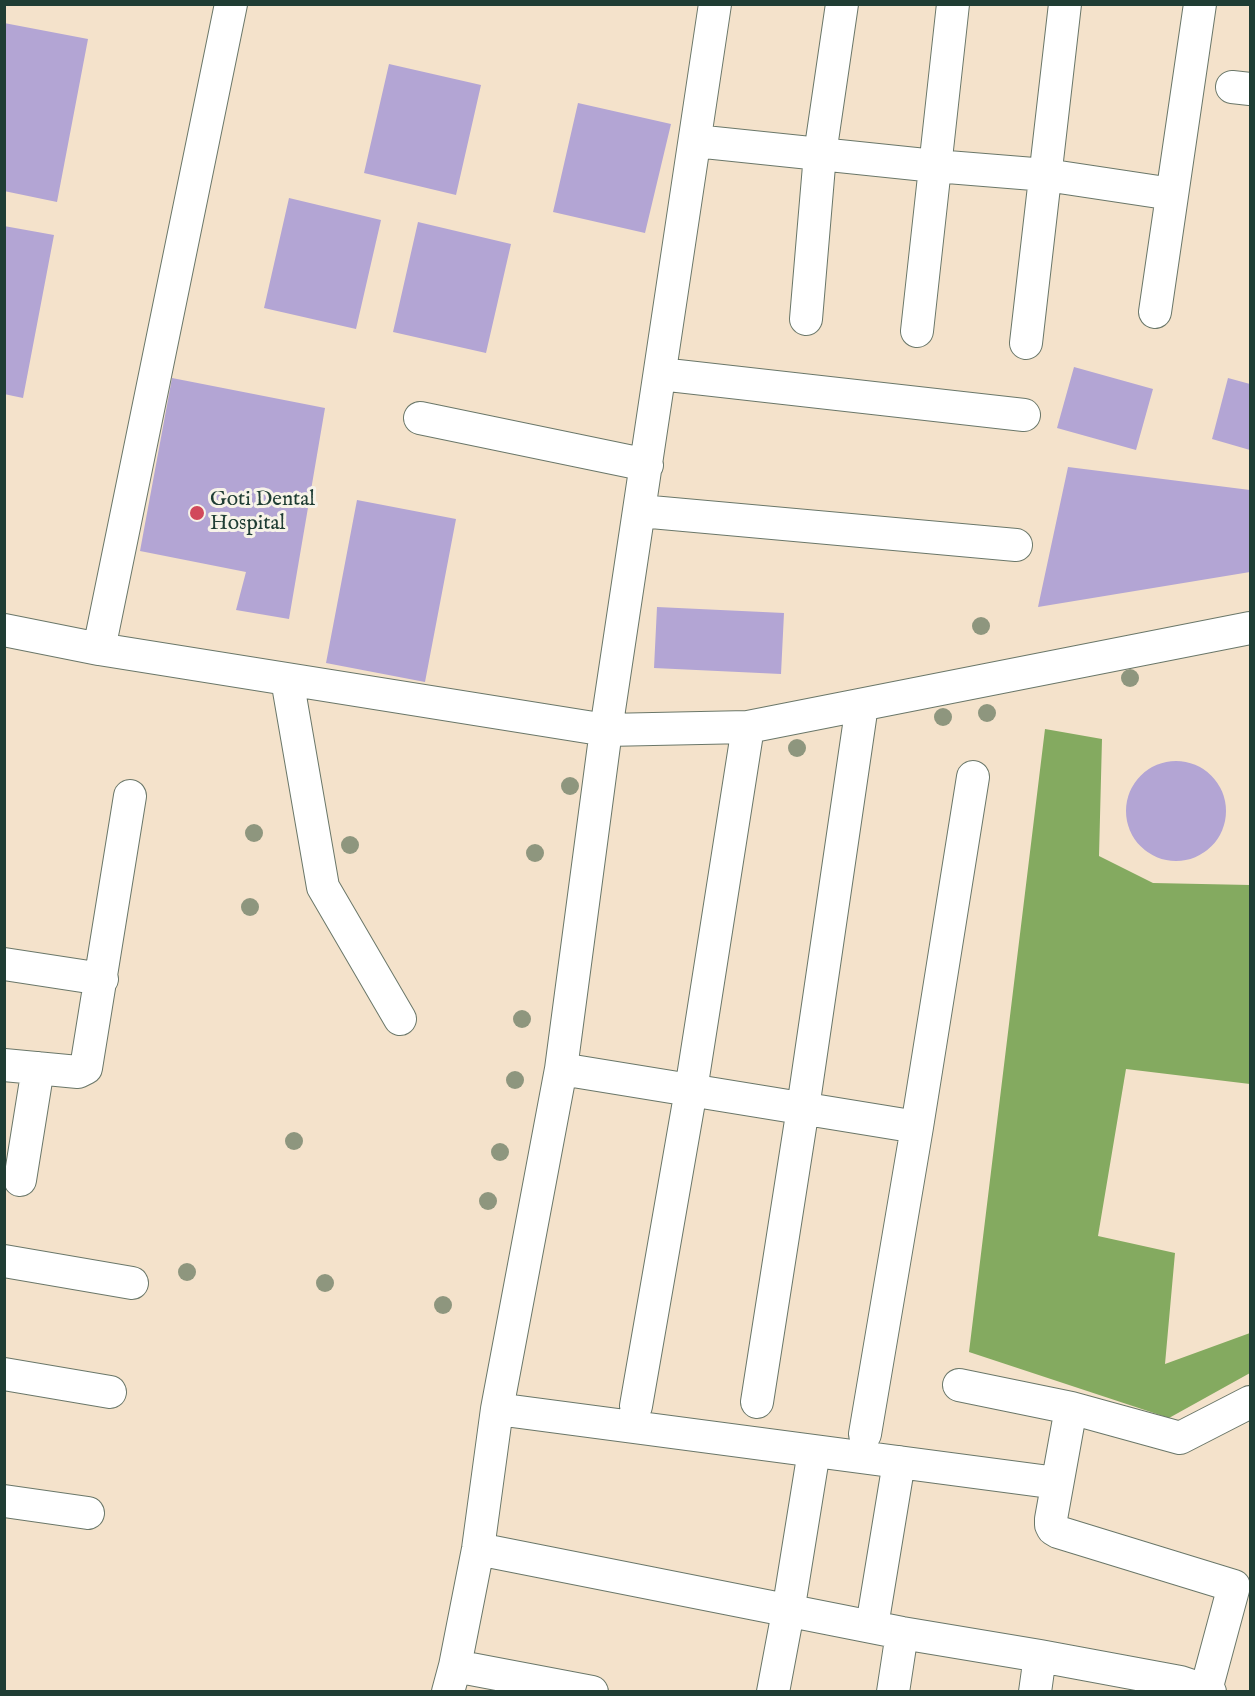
<!DOCTYPE html>
<style>
body{margin:0}
#map{position:relative;width:1255px;height:1696px;overflow:hidden;background:#f4e2cb;font-family:"IM FELL English",serif}
canvas{display:block}
.frame{position:absolute;inset:0;border:6px solid #1f3d34;pointer-events:none}
</style>
<div id="map">
<canvas width="1255" height="1696"></canvas>
<div class="frame"></div>
</div>
<script>
const ctx = document.querySelector('canvas').getContext('2d');
ctx.lineJoin = 'round';
function fill(path, color) {
  ctx.fillStyle = color;
  ctx.fill(path, 'evenodd');
}
function shape(rows) {
  const path = new Path2D();
  for (const r of rows) {
    if (r.length === 3) {
      path.moveTo(r[0] + r[2], r[1]);
      path.arc(r[0], r[1], r[2], 0, 2 * Math.PI);
      continue;
    }
    path.moveTo(r[0], r[1]);
    for (let i = 2; i < r.length; i += 2) path.lineTo(r[i], r[i + 1]);
  }
  return path;
}
function stroke(path, color, width, dash) {
  ctx.strokeStyle = color;
  ctx.lineWidth = width;
  ctx.lineCap = dash ? 'butt' : 'round';
  ctx.setLineDash(dash || []);
  ctx.stroke(path);
}
function label(font, color, halo, rows, align = 'center') {
  ctx.font = font + ' "IM FELL English",serif';
  ctx.lineWidth = 6;
  ctx.setLineDash([]);
  ctx.textBaseline = 'middle';
  ctx.strokeStyle = halo;
  ctx.fillStyle = color;
  for (const [text, x, y, turn = 0] of rows) {
    ctx.save();
    ctx.translate(x, y);
    ctx.rotate((+turn || 0) * Math.PI / 180);
    ctx.textAlign = isNaN(turn) ? turn : align;
    if (halo) ctx.strokeText(text, 0, 0);
    ctx.fillText(text, 0, 0);
    ctx.restore();
  }
}
fill(shape([
 [1045,729,1102,739,1099,856,1153,883,1250,885,1250,1084,1126,1069,1098,1236,1175,1253,1165,1364,1250,1333,1250,1373,1169,1418,969,1352]
]), '#84aa60');
fill(shape([
 [4,23,88,39,57,202,4,191],
 [389,64,481,85,456,195,364,173],
 [578,103,671,124,645,233,553,212],
 [289,198,381,220,356,329,264,308],
 [418,222,511,244,486,353,393,332],
 [4,226,54,235,23,398,4,394],
 [1074,367,1153,389,1136,450,1057,428],
 [172,378,325,408,289,619,236,610,246,572,140,551],
 [1228,378,1250,384,1250,450,1212,439],
 [1068,467,1250,490,1250,572,1038,607],
 [357,500,456,519,425,682,326,663],
 [657,607,784,613,781,674,654,668],
 [1176,811,50]
]), '#b3a5d4');
const minor = shape([
 [1232,87,1250,89],
 [695,141,935,166,1046,175,1172,194],
 [1155,312,1200,4],
 [806,319,820,154,842,4],
 [917,331,953,4],
 [1026,343,1065,4],
 [660,374,1024,415],
 [420,418,647,465],
 [640,511,1016,545],
 [4,630,99,649,606,730,748,727,1250,628],
 [99,649,231,4],
 [287,679,323,887,400,1019],
 [4,964,102,979],
 [4,1065,78,1072,86,1068,130,796],
 [561,1069,917,1127],
 [20,1180,38,1068],
 [4,1261,132,1283],
 [4,1374,110,1392],
 [959,1385,1071,1408,1180,1438,1250,1402],
 [757,1402,803,1108,862,705],
 [636,1406,691,1090,748,727],
 [1071,1408,1051,1519,1051,1525,1053,1529,1058,1532,1234,1586,1206,1690],
 [497,1409,1057,1483],
 [865,1434,917,1127,973,777],
 [4,1501,88,1513],
 [478,1549,902,1633,1040,1656,1180,1682,1210,1692],
 [872,1626,899,1462],
 [455,1666,592,1692],
 [448,1692,455,1666,478,1549,497,1409,561,1069,606,730,715,4],
 [773,1692,788,1612,814,1451],
 [893,1692,902,1633],
 [1035,1692,1040,1656]
]);
stroke(minor, '#6a7769', 34);
stroke(minor, '#fff', 32);
ctx.fillStyle = '#8e967e';
for (const [x, y] of [
 [981,626],
 [1130,678],
 [987,713],
 [943,717],
 [797,748],
 [570,786],
 [254,833],
 [350,845],
 [535,853],
 [250,907],
 [522,1019],
 [515,1080],
 [294,1141],
 [500,1152],
 [488,1201],
 [187,1272],
 [325,1283],
 [443,1305]
]) {
  ctx.beginPath();
  ctx.arc(x, y, 9, 0, 2 * Math.PI);
  ctx.fill();
}
for (const [x, y, r, color] of [
 [197,513,8,"#d1495b"]
]) {
  const dot = new Path2D();
  dot.arc(x, y, r, 0, 2 * Math.PI);
  ctx.fillStyle = color;
  ctx.fill(dot);
  stroke(dot, '#f7f3e8', 2);
}
label('21px', '#1f3d34', '#f7f3e8', [
 ["Goti Dental",210,501],
 ["Hospital",210,525]
], 'left');
</script>
